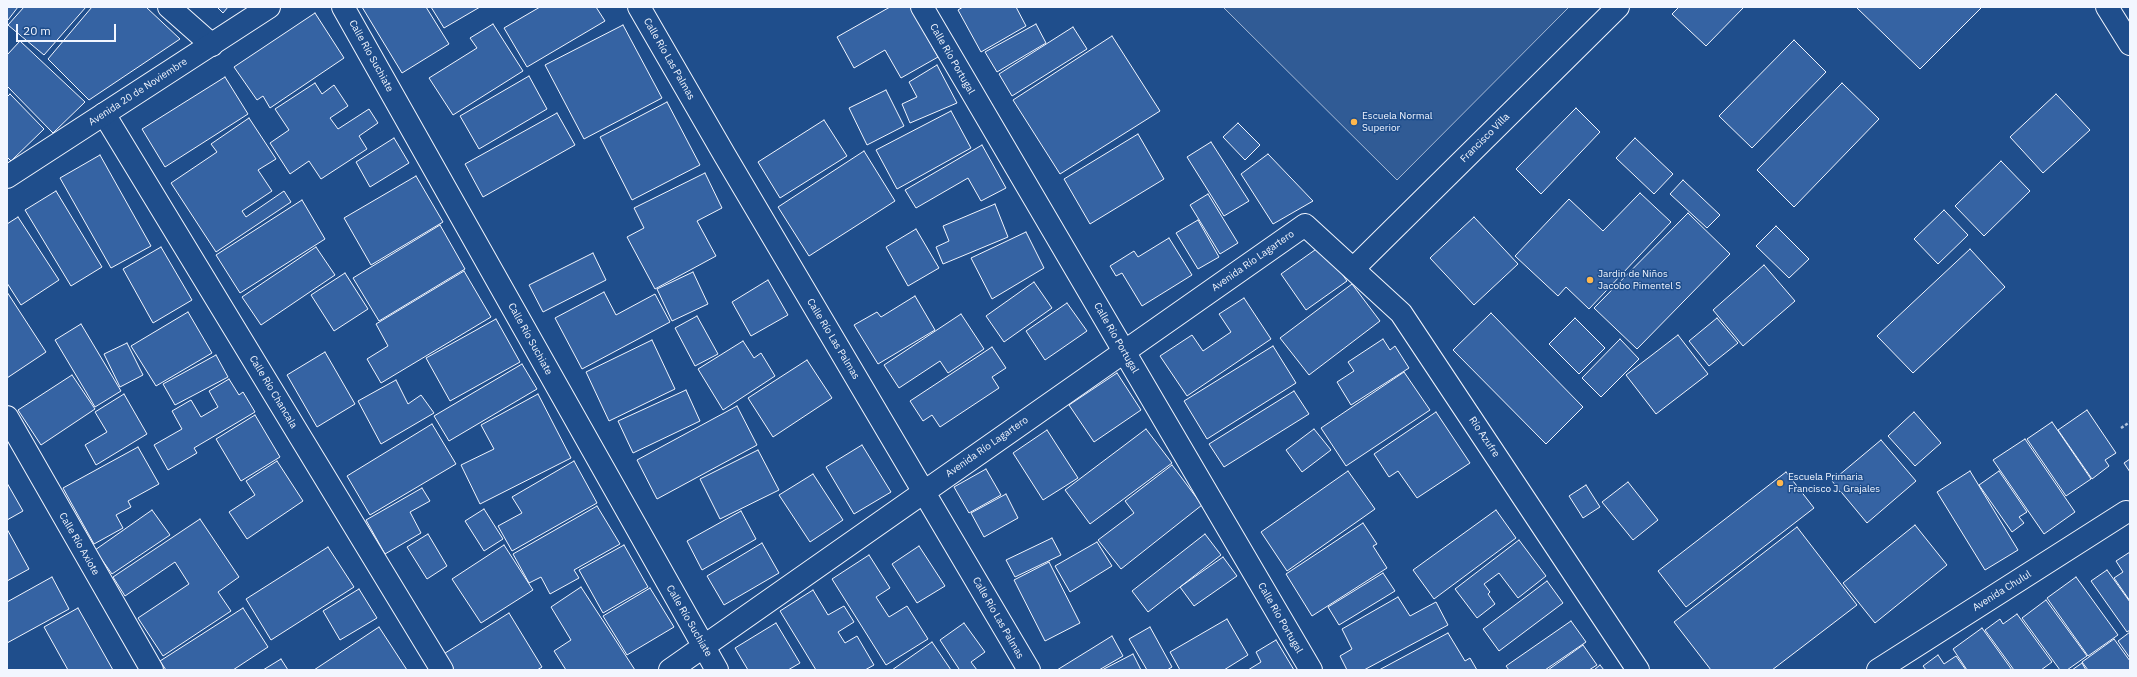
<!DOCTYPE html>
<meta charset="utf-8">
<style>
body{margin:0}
#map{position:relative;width:2137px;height:677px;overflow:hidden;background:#1f4e8c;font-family:"IBM Plex Sans",sans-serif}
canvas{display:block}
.frame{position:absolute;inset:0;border:8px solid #f2f6ff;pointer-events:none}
.scale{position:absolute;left:16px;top:24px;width:100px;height:18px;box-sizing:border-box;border:2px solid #f2f6ff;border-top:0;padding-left:5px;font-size:12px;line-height:14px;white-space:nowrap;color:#f2f6ff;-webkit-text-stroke:3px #1f4e8c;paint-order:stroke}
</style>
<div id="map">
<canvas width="2137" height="677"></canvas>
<div class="frame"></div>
<div class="scale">20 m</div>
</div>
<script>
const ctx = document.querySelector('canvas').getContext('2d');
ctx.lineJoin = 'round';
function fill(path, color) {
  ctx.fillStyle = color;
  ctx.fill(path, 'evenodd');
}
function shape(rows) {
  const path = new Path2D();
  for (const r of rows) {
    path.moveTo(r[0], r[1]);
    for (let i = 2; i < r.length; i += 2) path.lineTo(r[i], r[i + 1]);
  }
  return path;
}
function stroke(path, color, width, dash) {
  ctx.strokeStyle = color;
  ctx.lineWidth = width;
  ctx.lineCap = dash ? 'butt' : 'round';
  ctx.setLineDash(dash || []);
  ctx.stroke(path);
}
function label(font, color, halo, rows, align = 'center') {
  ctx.font = font + ' "IBM Plex Sans",sans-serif';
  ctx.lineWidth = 3;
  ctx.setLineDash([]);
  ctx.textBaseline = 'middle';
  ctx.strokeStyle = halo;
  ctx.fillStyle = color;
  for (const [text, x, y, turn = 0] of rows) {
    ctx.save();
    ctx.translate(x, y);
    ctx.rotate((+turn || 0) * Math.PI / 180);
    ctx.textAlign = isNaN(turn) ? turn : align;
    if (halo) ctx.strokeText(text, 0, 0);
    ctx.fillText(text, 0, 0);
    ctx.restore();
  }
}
const green = shape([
 [1223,7,1569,7,1397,180,1223,7]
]);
fill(green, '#305b95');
stroke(green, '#a8bbd7', 1);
const building = shape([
 [7,7,18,7,8,20,7,19,7,7],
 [24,7,86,7,44,55,8,25,24,7],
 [92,7,146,7,180,39,89,100,48,59,92,7],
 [217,7,228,7,223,13,217,7],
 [362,7,426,7,449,44,402,73,362,7],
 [431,7,480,7,444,28,431,7],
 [540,7,596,7,605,21,527,67,504,28,540,7],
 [890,7,910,7,938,57,901,78,885,50,854,68,837,37,890,7],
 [963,7,1016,7,1026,26,981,52,958,10,963,7],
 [1679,7,1744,7,1706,46,1672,14,1679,7],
 [1856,7,1982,7,1920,69,1856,7],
 [315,13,344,58,270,108,263,96,257,100,234,67,315,13],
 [493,24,523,71,453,115,429,78,477,48,470,38,493,24],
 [1036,24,1046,43,997,72,985,52,1036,24],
 [623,25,662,98,584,139,545,65,623,25],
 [1073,27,1087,49,1012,96,999,74,1073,27],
 [1112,36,1160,111,1060,174,1013,100,1112,36],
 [1794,40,1826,72,1752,148,1719,116,1794,40],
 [20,41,85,102,53,133,7,86,7,55,20,41],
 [937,65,957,103,910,123,902,104,917,97,909,82,937,65],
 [529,76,547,109,479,149,460,116,529,76],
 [225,77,248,114,165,167,142,129,225,77],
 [315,83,322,94,334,85,348,106,330,118,338,129,369,109,378,123,359,136,367,149,321,179,309,161,290,174,270,143,289,130,275,109,315,83],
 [1842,83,1879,119,1794,207,1757,170,1842,83],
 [886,90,904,126,867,145,849,108,886,90],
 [10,94,44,129,11,161,7,157,7,97,10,94],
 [2056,94,2090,130,2043,173,2010,137,2056,94],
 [667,102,700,165,632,200,600,137,667,102],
 [1576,108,1600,132,1541,194,1516,169,1576,108],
 [951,111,971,148,897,189,876,150,951,111],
 [557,113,575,145,483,197,465,164,557,113],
 [249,118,276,159,258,170,272,191,242,211,246,217,284,191,291,202,216,252,171,183,217,152,211,144,249,118],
 [824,120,847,156,780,198,758,162,824,120],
 [1238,123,1260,145,1245,160,1223,137,1238,123],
 [1138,134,1164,179,1090,224,1064,179,1138,134],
 [394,138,409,163,370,187,356,162,394,138],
 [1635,138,1673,174,1654,194,1616,158,1635,138],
 [1211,142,1249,201,1224,216,1187,157,1211,142],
 [982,145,1006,188,981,201,968,178,916,208,905,190,982,145],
 [864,151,895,201,809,256,778,207,864,151],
 [1268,154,1313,201,1273,224,1241,174,1268,154],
 [100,155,151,246,111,268,60,178,100,155],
 [2001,161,2030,191,1984,236,1955,206,2001,161],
 [705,173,722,208,697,221,716,256,655,289,627,237,644,228,634,208,705,173],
 [416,176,443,222,371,265,344,218,416,176],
 [1683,180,1720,215,1707,228,1670,194,1683,180],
 [56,191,102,267,71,286,25,210,56,191],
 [1640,193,1671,222,1589,309,1566,287,1558,296,1515,256,1569,199,1603,231,1640,193],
 [1208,194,1238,243,1220,254,1190,205,1208,194],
 [302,200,325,239,240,293,216,255,302,200],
 [995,204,1008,237,943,264,936,247,949,241,943,226,995,204],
 [1944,210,1968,235,1938,264,1914,239,1944,210],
 [1688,213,1730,254,1637,349,1594,308,1688,213],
 [18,217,59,280,21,305,7,283,7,224,18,217],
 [1474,217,1518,264,1474,305,1430,258,1474,217],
 [1198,220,1219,257,1198,269,1176,233,1198,220],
 [440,225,465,269,379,321,353,278,440,225],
 [1776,226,1809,259,1789,278,1756,246,1776,226],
 [916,229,939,268,908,286,886,247,916,229],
 [1026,232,1044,268,992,299,971,258,1026,232],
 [1169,238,1192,275,1142,306,1122,273,1116,276,1110,266,1134,251,1138,257,1169,238],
 [1322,245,1347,281,1306,310,1281,274,1322,245],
 [161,247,192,300,153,323,123,269,161,247],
 [316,247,335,275,261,325,242,297,316,247],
 [1970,249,2005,287,1913,373,1877,336,1970,249],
 [593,253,606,280,543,312,529,285,593,253],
 [1764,265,1795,301,1743,346,1713,310,1764,265],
 [464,271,491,317,381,383,367,359,388,346,376,324,464,271],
 [693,272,708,304,672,321,657,289,693,272],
 [345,273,368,309,334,331,311,295,345,273],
 [768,280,788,315,751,336,732,302,768,280],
 [1034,282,1052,308,1004,342,986,316,1034,282],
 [1352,284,1380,321,1309,375,1280,338,1352,284],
 [7,292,46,352,7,378,7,292],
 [604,292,616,315,655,294,670,322,582,369,555,318,604,292],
 [915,296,935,330,878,364,854,325,877,312,881,317,915,296],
 [1244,298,1271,339,1187,396,1160,356,1192,335,1203,351,1231,332,1219,314,1244,298],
 [1067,303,1087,331,1045,360,1026,331,1067,303],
 [188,312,212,353,156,386,131,346,188,312],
 [1491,313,1583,407,1546,444,1453,350,1491,313],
 [961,314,984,349,948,373,940,361,899,388,884,365,961,314],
 [697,316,718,354,695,366,675,328,697,316],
 [1575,318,1605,348,1579,374,1549,344,1575,318],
 [1717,318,1738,343,1709,366,1689,341,1717,318],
 [496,319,520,362,450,401,426,358,496,319],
 [81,324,121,391,95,407,55,340,81,324],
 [1678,335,1708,374,1656,414,1626,375,1678,335],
 [1383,339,1390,350,1395,346,1409,368,1351,405,1337,382,1354,371,1348,362,1383,339],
 [1620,339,1639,359,1601,397,1582,378,1620,339],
 [652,340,675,389,609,421,586,372,652,340],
 [743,341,754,358,761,353,775,376,723,410,698,369,743,341],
 [127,343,143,375,120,387,104,354,127,343],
 [1273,346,1296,383,1207,439,1184,401,1273,346],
 [992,347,1006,368,992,377,999,388,940,427,932,415,923,421,910,401,992,347],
 [325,352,355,404,317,427,287,375,325,352],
 [216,355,228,377,175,405,163,384,216,355],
 [807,360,832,398,773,437,748,398,807,360],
 [522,364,537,389,449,441,434,416,522,364],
 [1404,372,1430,410,1346,466,1321,428,1404,372],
 [1117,373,1141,410,1094,442,1069,405,1117,373],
 [72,375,95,409,41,445,18,410,72,375],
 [229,379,239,395,243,392,255,412,194,448,197,453,168,470,154,445,182,429,172,411,191,400,201,417,218,407,209,391,229,379],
 [396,380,408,404,421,395,434,413,381,444,358,401,396,380],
 [686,390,700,421,633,453,618,421,686,390],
 [1294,391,1309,414,1224,467,1209,444,1294,391],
 [124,394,147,434,96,465,85,445,107,432,95,412,124,394],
 [538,394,571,458,480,504,461,465,494,449,481,425,538,394],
 [737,406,757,445,657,499,637,460,737,406],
 [2087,410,2116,453,2105,460,2109,466,2092,479,2058,430,2087,410],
 [1436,412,1470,463,1417,498,1398,471,1389,477,1374,454,1436,412],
 [1914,412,1941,443,1915,466,1888,436,1914,412],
 [255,415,280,457,241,481,216,439,255,415],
 [2052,422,2091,479,2066,496,2027,439,2052,422],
 [432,424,456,464,370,515,347,476,432,424],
 [1146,429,1172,463,1090,524,1065,490,1146,429],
 [1314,429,1331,450,1302,472,1286,450,1314,429],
 [1047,430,1078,478,1043,500,1013,453,1047,430],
 [2025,439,2075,512,2044,534,1993,460,2025,439],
 [1881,440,1916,481,1867,523,1832,481,1881,440],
 [862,445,891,492,854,514,826,467,862,445],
 [138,447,159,484,128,501,131,507,116,515,123,528,94,544,63,488,138,447],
 [758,450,779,490,720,519,700,479,758,450],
 [2130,459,2130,472,2124,463,2130,459],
 [277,461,303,501,247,539,229,512,255,495,246,481,277,461],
 [574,461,597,503,512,551,498,526,522,513,512,497,574,461],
 [1172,465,1202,505,1121,569,1098,540,1134,513,1125,501,1172,465],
 [986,469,1001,495,969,513,954,487,986,469],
 [1348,471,1375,509,1287,571,1261,532,1348,471],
 [1970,471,2018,550,1985,570,1937,492,1970,471],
 [1999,471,2027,512,2019,517,2024,523,2012,532,1979,485,1999,471],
 [1786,472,1814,508,1686,607,1658,571,1786,472],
 [813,474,843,520,810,542,779,495,813,474],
 [1628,482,1658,520,1633,540,1602,502,1628,482],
 [7,483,23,511,7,520,7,483],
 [1586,485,1600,507,1583,518,1569,496,1586,485],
 [422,488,430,501,410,512,421,533,385,554,366,520,422,488],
 [1006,494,1018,518,984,537,971,513,1006,494],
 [597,506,620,544,574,570,579,578,550,594,541,577,529,583,513,554,597,506],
 [484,509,503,539,484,551,465,521,484,509],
 [152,510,170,535,112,574,95,550,152,510],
 [1496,510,1516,538,1434,599,1413,570,1496,510],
 [741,511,756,539,702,570,687,541,741,511],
 [200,519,239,577,218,592,231,611,163,656,138,618,189,584,175,562,125,596,113,577,200,519],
 [1363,523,1377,544,1373,546,1387,568,1312,616,1286,574,1363,523],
 [1915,525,1947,565,1875,623,1843,583,1915,525],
 [1797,527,1857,605,1772,670,1711,670,1674,622,1797,527],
 [7,529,29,569,7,581,7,529],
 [428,534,447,566,427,579,407,547,428,534],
 [1205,534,1221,555,1148,612,1132,591,1205,534],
 [1052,538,1061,555,1015,577,1006,560,1052,538],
 [1519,540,1546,576,1518,598,1499,573,1484,584,1490,592,1488,594,1495,604,1477,618,1455,589,1519,540],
 [1097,542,1112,566,1070,592,1055,566,1097,542],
 [762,543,779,573,724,605,707,576,762,543],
 [504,545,533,590,481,623,452,579,504,545],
 [624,545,648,587,603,613,579,570,624,545],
 [919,546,945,586,917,603,892,564,919,546],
 [328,547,354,587,271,640,246,599,328,547],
 [2130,552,2130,601,2114,578,2123,572,2116,561,2130,552],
 [869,555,890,588,876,597,889,617,907,606,928,639,886,665,832,579,869,555],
 [1223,557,1237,576,1194,606,1180,587,1223,557],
 [1049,562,1080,623,1045,641,1014,580,1049,562],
 [2107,570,2130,602,2130,630,2127,632,2091,581,2107,570],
 [1383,573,1395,591,1339,625,1328,607,1383,573],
 [52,577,69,609,7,643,7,602,52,577],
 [2076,577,2118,635,2088,656,2047,598,2076,577],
 [1547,581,1563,603,1499,651,1483,629,1547,581],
 [581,587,635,670,566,670,554,651,571,640,551,607,581,587],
 [650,588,674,627,627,655,603,616,650,588],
 [359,589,377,618,340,640,323,611,359,589],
 [813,590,828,615,844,606,854,622,838,632,845,643,857,636,874,665,865,670,816,670,780,611,813,590],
 [1398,597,1410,616,1436,602,1448,625,1364,670,1347,670,1340,656,1352,649,1342,629,1398,597],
 [2046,600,2087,656,2067,670,2060,670,2022,618,2046,600],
 [78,608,113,670,68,670,44,627,78,608],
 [243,608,268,647,233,670,166,670,160,661,243,608],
 [509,613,542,667,537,670,451,670,442,655,509,613],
 [2017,614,2052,662,2041,670,2014,670,1985,630,2000,619,2003,624,2017,614],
 [1227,619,1248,655,1224,670,1180,670,1170,652,1227,619],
 [1571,621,1586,642,1545,670,1509,670,1506,666,1571,621],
 [776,623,800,663,788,670,748,670,735,648,776,623],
 [964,623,985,652,971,662,977,670,958,670,959,669,940,640,964,623],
 [379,627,407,670,314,670,379,627],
 [1150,627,1172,667,1167,670,1147,670,1129,639,1150,627],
 [1982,628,2012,670,1967,670,1953,649,1982,628],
 [2130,632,2130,658,2118,641,2130,632],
 [1448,633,1465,661,1470,658,1477,670,1379,670,1448,633],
 [1112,636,1123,656,1099,670,1057,670,1112,636],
 [2114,639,2130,661,2130,670,2088,670,2082,662,2114,639],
 [1276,640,1294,670,1248,670,1261,662,1256,652,1276,640],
 [932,642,951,670,892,670,932,642],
 [1583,645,1597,665,1589,670,1548,670,1583,645],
 [1133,654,1141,670,1102,670,1133,654],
 [1938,655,1944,664,1956,656,1966,670,1926,670,1923,666,1938,655],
 [281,659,288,670,263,670,281,659],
 [2082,663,2086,670,2072,670,2082,663],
 [1600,665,1604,670,1594,670,1600,665]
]);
fill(building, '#3563a3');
stroke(building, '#f2f6ff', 1);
const minor = shape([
 [169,7,212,45],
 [343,7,717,670],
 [639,7,724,154,1029,670],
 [922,7,1311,670],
 [2107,7,2130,44],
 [104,114,442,670],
 [1353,269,1618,7],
 [7,417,152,670],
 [670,670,1305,225,1401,313,1638,670],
 [1878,670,2126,512]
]);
const tertiary = shape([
 [7,177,269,7]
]);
stroke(minor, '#f2f6ff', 24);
stroke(tertiary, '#f2f6ff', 24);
stroke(shape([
 [2121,428,2130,422]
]), '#b3c4dc', 2.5, [3, 2]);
stroke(minor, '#1f4e8c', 22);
stroke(tertiary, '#1f4e8c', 22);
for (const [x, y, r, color] of [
 [1354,122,4,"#ffb74d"],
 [1590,280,4,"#ffb74d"],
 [1780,483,4,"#ffb74d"]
]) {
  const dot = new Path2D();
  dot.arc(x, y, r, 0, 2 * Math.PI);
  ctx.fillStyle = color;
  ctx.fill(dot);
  stroke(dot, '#1f4e8c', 1.5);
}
label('10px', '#f2f6ff', '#1f4e8c', [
 ["Calle Río Suchiate",371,56,61],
 ["Calle Río Las Palmas",669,59,60],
 ["Calle Río Portugal",952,59,60],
 ["Avenida 20 de Noviembre",138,92,-33],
 ["Francisco Villa",1485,138,-45],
 ["Avenida Río Lagartero",1253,261,-35],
 ["Calle Río Portugal",1116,338,60],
 ["Calle Río Suchiate",530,339,61],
 ["Calle Río Las Palmas",833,339,59],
 ["Calle Río Chancala",273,392,59],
 ["Río Azufre",1484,437,56],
 ["Avenida Río Lagartero",987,447,-35],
 ["Calle Río Axiote",79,544,60],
 ["Avenida Chulul",2002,591,-32],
 ["Calle Río Las Palmas",998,618,60],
 ["Calle Río Portugal",1280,618,60],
 ["Calle Río Suchiate",689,621,60]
]);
label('10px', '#f2f6ff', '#1f4e8c', [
 ["Escuela Normal",1362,116],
 ["Superior",1362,128],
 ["Jardin de Niños",1598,274],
 ["Jacobo Pimentel S",1598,286],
 ["Escuela Primaria",1788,477],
 ["Francisco J. Grajales",1788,489]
], 'left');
</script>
